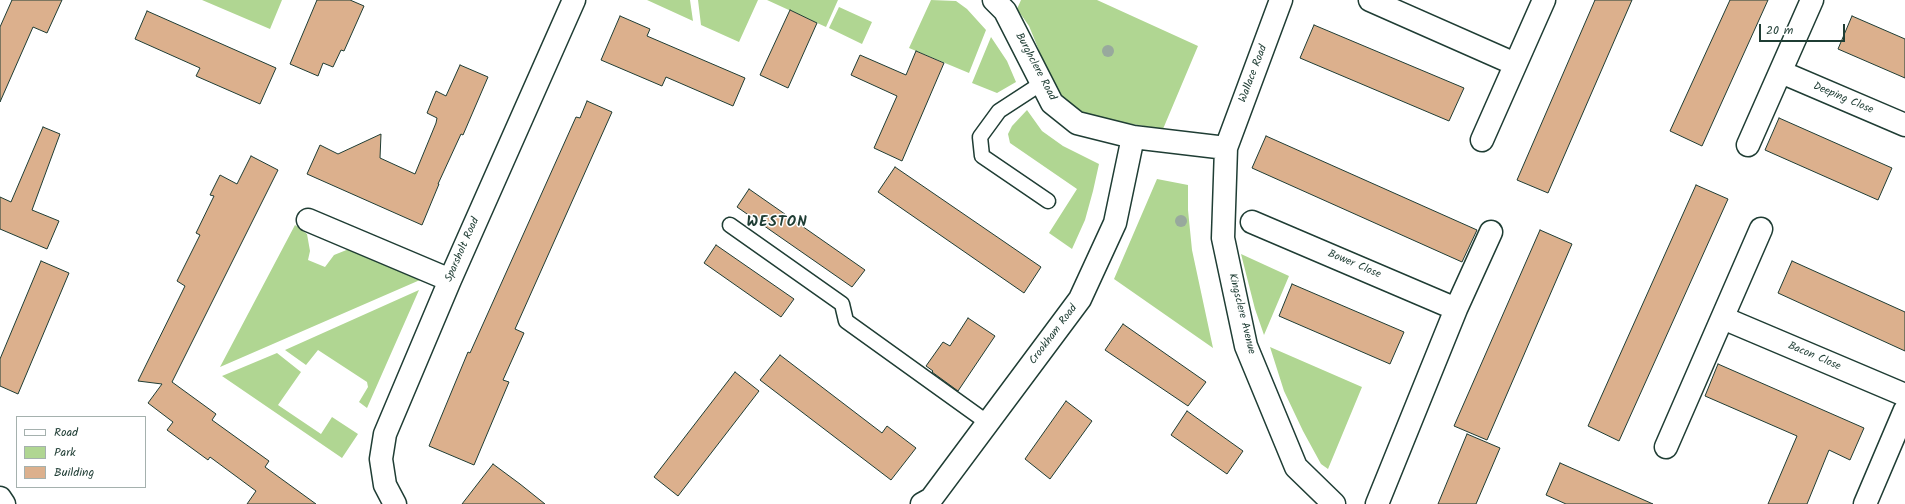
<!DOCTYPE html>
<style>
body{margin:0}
#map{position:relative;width:1905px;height:504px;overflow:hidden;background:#fff;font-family:Kalam,sans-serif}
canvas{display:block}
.legend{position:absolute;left:16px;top:416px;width:130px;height:72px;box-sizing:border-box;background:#fff;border:1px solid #a5b1ae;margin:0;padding:5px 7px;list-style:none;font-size:12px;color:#1f3d34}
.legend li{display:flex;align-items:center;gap:8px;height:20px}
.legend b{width:20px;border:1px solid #a5b1ae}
.scale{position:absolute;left:1759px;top:24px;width:86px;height:18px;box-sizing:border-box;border:2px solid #1f3d34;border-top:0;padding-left:5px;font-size:12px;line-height:14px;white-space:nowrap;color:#1f3d34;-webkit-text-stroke:3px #fff;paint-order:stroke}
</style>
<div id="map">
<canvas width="1905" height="504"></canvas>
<ul class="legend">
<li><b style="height:5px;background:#fff"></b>Road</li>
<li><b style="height:11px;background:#b0d692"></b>Park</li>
<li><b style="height:11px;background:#dcb08d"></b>Building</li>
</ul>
<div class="scale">20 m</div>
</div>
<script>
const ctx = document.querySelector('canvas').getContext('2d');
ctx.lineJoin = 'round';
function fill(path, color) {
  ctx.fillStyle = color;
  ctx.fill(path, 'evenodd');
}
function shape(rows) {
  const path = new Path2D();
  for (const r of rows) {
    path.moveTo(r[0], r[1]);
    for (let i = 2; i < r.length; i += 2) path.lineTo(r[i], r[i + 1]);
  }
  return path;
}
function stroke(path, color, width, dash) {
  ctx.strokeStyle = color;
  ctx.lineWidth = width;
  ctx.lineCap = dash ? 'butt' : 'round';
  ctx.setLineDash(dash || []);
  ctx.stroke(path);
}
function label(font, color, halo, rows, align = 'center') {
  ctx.font = font + ' Kalam,sans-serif';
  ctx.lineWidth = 3;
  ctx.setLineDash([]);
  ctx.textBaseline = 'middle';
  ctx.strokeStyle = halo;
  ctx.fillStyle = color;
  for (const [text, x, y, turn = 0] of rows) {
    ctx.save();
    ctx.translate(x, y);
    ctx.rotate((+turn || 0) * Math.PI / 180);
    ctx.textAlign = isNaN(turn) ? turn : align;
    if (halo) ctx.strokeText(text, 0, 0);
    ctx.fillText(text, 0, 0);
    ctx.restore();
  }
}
fill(shape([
 [202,0,282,0,270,29],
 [647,0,690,0,693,21],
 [698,0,758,0,739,42,701,25],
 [767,0,838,0,826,27],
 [931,0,956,1,967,9,986,30,969,73,909,48],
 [1021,0,1097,0,1198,46,1163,129,1101,119,1082,114,1056,92,1029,26,1017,9],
 [839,7,872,22,862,44,829,28],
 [991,37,1007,61,1016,82,997,93,972,83],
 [1027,110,1042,131,1063,146,1099,164,1093,191,1085,220,1072,249,1049,233,1077,189,1010,143,1008,134,1012,126],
 [1157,179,1188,185,1188,210,1192,250,1213,348,1114,279],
 [295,225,307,234,310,251,308,260,325,267,334,255,349,249,416,276,420,280,220,367],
 [1241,254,1289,276,1264,335,1255,309],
 [419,290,367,408,359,402,368,387,367,382,318,350,306,365,285,350],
 [1270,347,1362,387,1328,469,1321,464,1303,431,1284,391],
 [277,353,301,372,278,405,321,434,332,417,358,434,342,458,222,376]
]), '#b0d692');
const building = shape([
 [12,0,62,0,47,33,33,27,0,102,0,27,12,0],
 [317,0,350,0,364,6,344,51,341,50,333,67,323,63,318,76,290,64,317,0],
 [1595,0,1632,0,1548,193,1517,180,1595,0],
 [1730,0,1768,0,1702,146,1670,131,1730,0],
 [790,10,817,23,788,88,760,75,790,10],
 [147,11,276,68,260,104,196,76,200,68,135,39,147,11],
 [620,16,650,29,647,36,745,78,733,106,666,77,662,86,601,60,620,16],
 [1852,16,1905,39,1905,78,1838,49,1852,16],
 [1314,25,1464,88,1449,121,1300,58,1314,25],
 [916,51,944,63,902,161,874,148,897,96,851,75,860,55,906,75,916,51],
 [460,65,488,77,463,135,461,134,438,184,439,184,422,225,307,174,320,145,338,154,381,134,380,158,415,174,436,123,437,118,427,113,436,91,446,96,460,65],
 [587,101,612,112,515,329,524,333,503,380,509,382,474,465,429,446,468,352,470,353,576,117,580,118,587,101],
 [1779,118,1892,168,1878,200,1765,150,1779,118],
 [43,127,60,134,32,210,59,221,47,249,0,229,0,197,11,202,43,127],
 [1266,136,1477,230,1462,262,1252,168,1266,136],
 [251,156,278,170,172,382,216,414,212,420,269,461,265,467,316,504,247,504,256,491,210,457,208,460,167,430,173,422,148,403,162,384,138,381,185,286,177,281,200,235,196,233,214,196,210,195,220,175,237,184,251,156],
 [895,167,1041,267,1024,293,878,192,895,167],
 [1696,185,1728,199,1619,441,1588,426,1696,185],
 [749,189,865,270,852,287,737,207,749,189],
 [1540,230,1572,244,1487,440,1454,426,1540,230],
 [716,245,794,299,781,317,704,263,716,245],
 [41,261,69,273,18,394,0,386,0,359,41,261],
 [1792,261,1905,312,1905,351,1778,293,1792,261],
 [1292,284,1404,332,1390,364,1279,316,1292,284],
 [968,318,995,336,958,391,932,372,933,371,926,366,943,342,950,346,968,318],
 [1123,324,1206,382,1188,406,1105,350,1123,324],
 [780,355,882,433,887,426,916,448,891,480,760,380,780,355],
 [1718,364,1864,428,1850,460,1829,450,1807,504,1768,504,1797,436,1705,396,1718,364],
 [735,372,759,391,678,496,654,477,735,372],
 [1066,401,1092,421,1050,479,1025,459,1066,401],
 [1187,411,1243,451,1227,474,1171,435,1187,411],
 [1467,434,1500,448,1476,504,1438,504,1467,434],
 [1560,463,1653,504,1566,504,1546,495,1560,463],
 [493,464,520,484,545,504,462,504,493,464]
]);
fill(building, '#dcb08d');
stroke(building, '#1f3d34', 1);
const service = shape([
 [1042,83,999,111,980,137,982,156,1048,201],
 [730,225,842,304,846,321,988,423]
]);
const minor = shape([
 [994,0,1005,11,1052,103,1077,123,1133,137,1226,148],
 [1281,0,1226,148,1223,238,1246,346,1296,467,1334,504],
 [1370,0,1515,64],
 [1781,72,1905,125],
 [1482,140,1544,0],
 [1748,145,1812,0],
 [308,220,450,280],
 [1252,222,1456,309],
 [1723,318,1905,395],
 [1666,447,1761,229],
 [0,498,4,504],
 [395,504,385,485,381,459,385,434,450,280,574,0],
 [922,504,931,499,1080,299,1115,223,1133,137],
 [1377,504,1456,309,1491,232],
 [1865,504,1905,410]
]);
stroke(service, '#1f3d34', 17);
stroke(minor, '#1f3d34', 25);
stroke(service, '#fff', 14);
stroke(minor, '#fff', 22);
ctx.fillStyle = '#98a99d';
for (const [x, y] of [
 [1108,51],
 [1181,221]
]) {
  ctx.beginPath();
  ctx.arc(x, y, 6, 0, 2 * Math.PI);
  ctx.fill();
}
label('11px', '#1f3d34', '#fff', [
 ["Burghclere Road",1035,67,62],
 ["Wallace Road",1254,74,-69],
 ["Deeping Close",1843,99,23],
 ["Sparsholt Road",463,250,-66],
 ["Bower Close",1354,265,23],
 ["Kingsclere Avenue",1241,314,76],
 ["Crookham Road",1054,335,-53],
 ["Bacon Close",1814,357,23]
]);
ctx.letterSpacing = '1px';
label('bold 15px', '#1f3d34', '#fff', [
 ["WESTON",777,223]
]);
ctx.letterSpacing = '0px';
</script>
